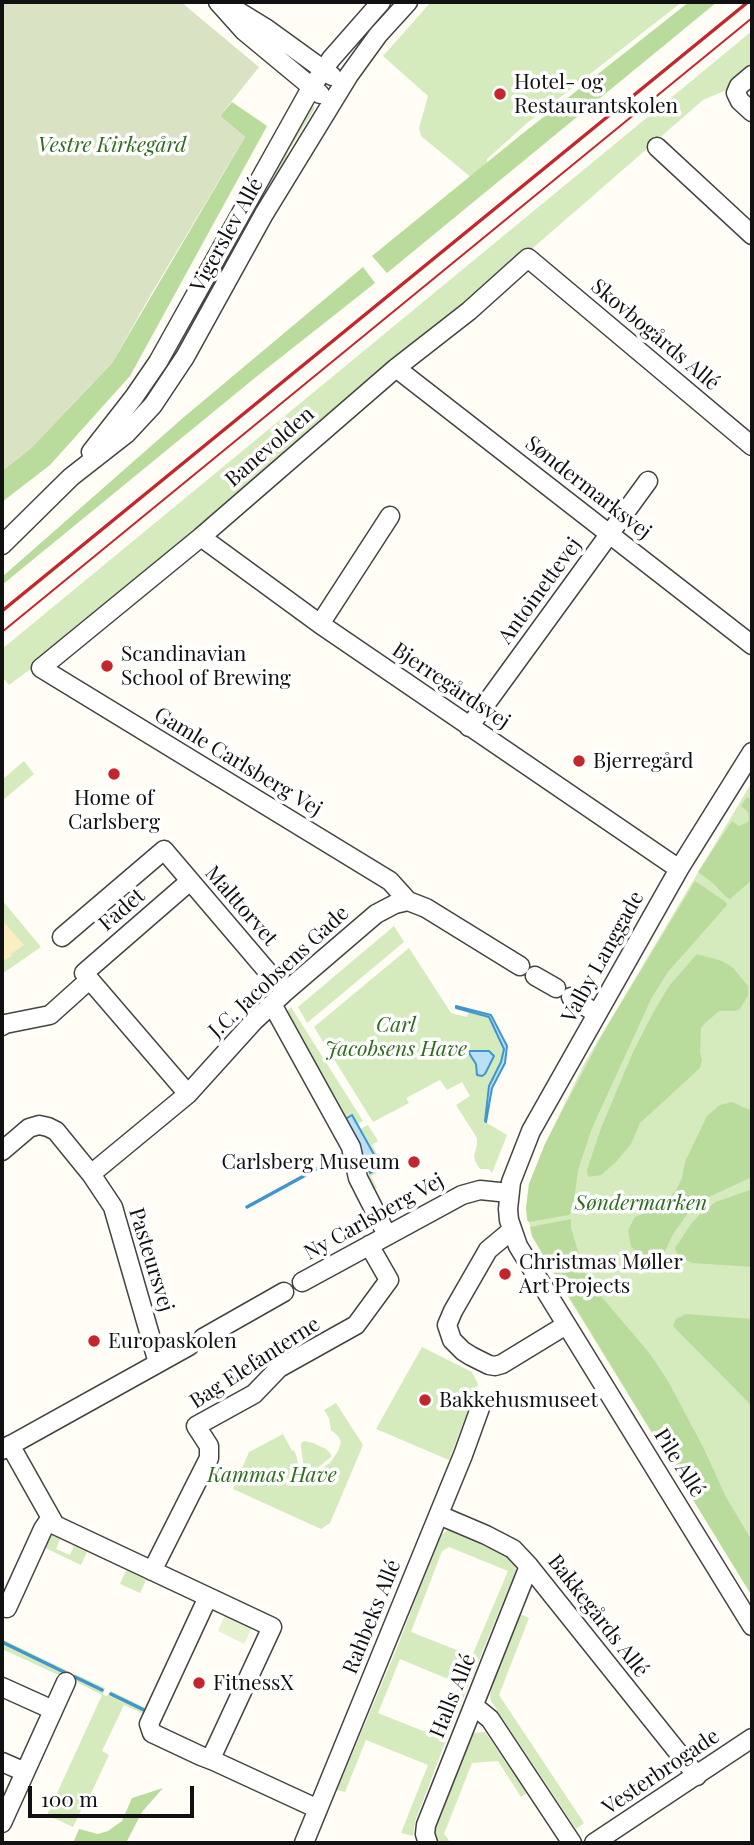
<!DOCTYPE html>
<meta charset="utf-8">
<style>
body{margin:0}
#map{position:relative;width:754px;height:1845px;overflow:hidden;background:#fffdf5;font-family:"Playfair Display",serif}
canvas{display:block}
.frame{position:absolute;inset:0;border:4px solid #111;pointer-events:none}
.scale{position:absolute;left:28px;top:1786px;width:166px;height:32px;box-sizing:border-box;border:4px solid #111;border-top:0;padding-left:9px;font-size:21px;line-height:24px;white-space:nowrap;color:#111;-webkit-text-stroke:5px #fff;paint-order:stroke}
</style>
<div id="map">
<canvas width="754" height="1845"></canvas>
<div class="frame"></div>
<div class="scale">100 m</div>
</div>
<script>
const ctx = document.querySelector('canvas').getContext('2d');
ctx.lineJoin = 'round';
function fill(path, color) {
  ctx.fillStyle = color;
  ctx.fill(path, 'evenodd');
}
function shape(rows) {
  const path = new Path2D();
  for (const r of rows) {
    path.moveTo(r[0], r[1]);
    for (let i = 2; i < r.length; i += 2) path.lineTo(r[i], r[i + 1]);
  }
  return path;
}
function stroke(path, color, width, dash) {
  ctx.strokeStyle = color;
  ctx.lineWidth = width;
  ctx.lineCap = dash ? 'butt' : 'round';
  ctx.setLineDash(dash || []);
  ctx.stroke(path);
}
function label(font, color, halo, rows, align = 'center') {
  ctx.font = font + ' "Playfair Display",serif';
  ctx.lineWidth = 7;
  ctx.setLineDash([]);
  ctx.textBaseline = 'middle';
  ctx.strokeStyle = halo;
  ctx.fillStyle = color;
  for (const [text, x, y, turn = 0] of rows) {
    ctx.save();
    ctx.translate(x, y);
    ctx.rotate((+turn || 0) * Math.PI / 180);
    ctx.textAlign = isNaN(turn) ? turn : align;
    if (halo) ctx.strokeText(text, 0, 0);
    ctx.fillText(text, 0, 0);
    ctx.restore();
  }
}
fill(shape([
 [431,2,682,2,526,124,487,159,486,176,478,183,421,136,419,128,428,96,383,56],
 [752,31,752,69,731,88,703,100,503,274,68,641,9,685,2,677,2,649],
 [310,102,315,108,288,152,284,166,206,307,150,397,147,397,144,394],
 [24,761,34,774,2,801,2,780],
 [752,782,752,1596,541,1253,532,1236,526,1208,529,1184,545,1144,584,1064],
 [2,900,41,947,2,974],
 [394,926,404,942,307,1023,298,1007],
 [409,948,451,1013,467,1017,469,1012,489,1017,504,1049,501,1062,489,1086,487,1123,507,1135,492,1173,489,1169,480,1169,475,1161,474,1156,477,1145,477,1138,456,1105,470,1096,462,1082,447,1090,440,1080,406,1098,409,1103,373,1122,314,1027],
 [291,1007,363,1121,357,1124,352,1115,342,1121,283,1015],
 [368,1125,378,1141,372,1145,385,1168,371,1176,377,1188,372,1190,364,1176,380,1167,360,1129],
 [422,1347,472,1372,478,1384,449,1460,376,1429],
 [336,1403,363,1445,330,1523,321,1529,233,1489,249,1452,283,1434,292,1451,294,1450,296,1455,299,1466,304,1473,312,1474,330,1463,338,1451,341,1442,338,1436,331,1430,329,1418,324,1410],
 [304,1441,313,1443,326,1449,331,1454,331,1457,316,1469,307,1471,304,1468,301,1447,301,1443],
 [448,1530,513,1559,516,1565,516,1570,445,1743,415,1822,413,1836,401,1833,428,1765,366,1740,345,1792,337,1790,399,1643,439,1536],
 [449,1547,508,1571,472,1656,411,1632,442,1551],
 [400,1659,460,1684,438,1737,378,1713],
 [47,1533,60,1539,56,1549,70,1555,74,1546,87,1552,81,1565,41,1546],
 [126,1570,146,1580,140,1593,120,1584],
 [520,1614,529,1618,499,1695,584,1823,576,1829,491,1701,490,1695,492,1687],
 [2,1639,68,1671,70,1673,67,1679,2,1649],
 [75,1674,105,1688,103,1695,107,1696,111,1691,148,1709,146,1715,124,1705,102,1751,109,1755,86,1804,84,1804,73,1827,47,1815,102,1695,71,1679],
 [485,1732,527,1793,521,1797,498,1761,472,1763,444,1834,451,1843,438,1843,433,1835,434,1829,473,1733]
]), '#d5ebbd');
fill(shape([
 [689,2,717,2,387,273,372,256,522,134],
 [232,102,267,126,130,376,50,465,2,502,2,471,31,448,112,363,245,137,220,116],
 [363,267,375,283,256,377,2,585,2,577,184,417],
 [747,797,752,800,752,880,730,899,726,897,713,883,698,872,732,821,739,826,746,823,749,820,748,812,741,806],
 [695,881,726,902,727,905,668,972,652,997,592,1128,578,1170,573,1209,569,1215,529,1222,527,1220,526,1208,529,1184,545,1144,602,1035],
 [697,954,722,961,733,968,748,986,748,995,740,1009,735,1011,719,1011,703,1025,701,1028,700,1052,702,1060,700,1068,640,1123,631,1144,615,1163,601,1175,588,1177,587,1170,601,1128,633,1052,653,1013,669,986],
 [732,1102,752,1111,752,1177,700,1201,688,1213,673,1234,664,1253,656,1260,640,1258,631,1246,628,1230,635,1217,654,1209,665,1202,676,1190,682,1178,685,1162,707,1116,720,1105],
 [752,1189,752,1267,692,1263,678,1256,675,1248,691,1224,704,1210,716,1202],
 [571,1219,571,1228,584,1271,595,1289,650,1354,668,1381,703,1447,726,1497,752,1541,752,1596,532,1236,530,1227],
 [686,1314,752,1319,752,1406,673,1326,676,1319],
 [163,1788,142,1812,126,1843,73,1843,79,1829,98,1834,108,1831,122,1821,132,1798]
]), '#b9dc9c');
fill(shape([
 [2,920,24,945,11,954,12,956,2,962]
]), '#fbeec1');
fill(shape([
 [2,2,181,2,259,67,220,116,245,137,150,296,112,363,31,448,2,471]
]), '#d9e3c4');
fill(shape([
 [225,1615,252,1628,244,1644,218,1631]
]), '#e6f2cf');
const water = shape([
 [456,1006,491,1015,507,1046,505,1063,492,1088,486,1122,485,1121,489,1086,501,1062,504,1049,489,1017,456,1008,456,1006],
 [470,1051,489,1051,494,1056,485,1074,482,1076,477,1075,476,1064,469,1053,470,1051],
 [352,1115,381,1167,370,1173,342,1121,352,1115]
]);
fill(water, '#b9e0f7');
stroke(water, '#3f96cf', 2);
stroke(shape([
 [247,1207,346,1153],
 [2,1642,64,1672],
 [75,1677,102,1690],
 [111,1694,144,1710]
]), '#3f96cf', 3.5);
const minor = shape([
 [218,2,244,31,320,94],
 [228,5,267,29,332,76],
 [752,75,739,86,736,93,740,101,752,112],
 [657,147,752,235],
 [396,368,752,645],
 [91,452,134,397,158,362,311,88,331,59,381,2],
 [201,537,320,624,679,869],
 [2,545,71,477,126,434,153,405,185,357,264,214,349,75,378,35,408,2],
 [320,624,390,516],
 [469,727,648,481],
 [752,752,679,869,531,1131,511,1182,508,1209,509,1220,518,1246,752,1626],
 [408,901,390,881,41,668,201,537,396,368,469,311,528,258,752,446],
 [62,937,164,850,285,992],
 [535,976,556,988],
 [571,997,597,1014],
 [272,1004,351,1147,358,1178,387,1235],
 [2,1026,5,1024,50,1015,89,980],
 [188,1094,84,973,190,881],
 [2,1151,29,1128,39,1125,48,1127,56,1131,91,1174,113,1207,158,1363],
 [91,1174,188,1094,254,1021,285,992,376,914,395,904,408,901,426,908,520,966],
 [512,1230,488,1250,453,1311,447,1325,452,1340,463,1351,471,1356,489,1365,495,1366,502,1364,566,1325],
 [302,1282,462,1195,480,1190,509,1193],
 [203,1338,284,1292],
 [10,1445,55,1525,272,1627,213,1754,214,1761,318,1809],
 [2,1450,189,1346],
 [439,1515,486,1535,513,1549,529,1566,697,1776],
 [152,1571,209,1458,209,1446,196,1426,254,1394,279,1368,356,1325,389,1280,369,1245],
 [208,1597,149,1724,152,1733,201,1756,214,1761],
 [7,1608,43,1529,50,1519],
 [2,1687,53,1710],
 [474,1706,490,1719,572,1843],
 [2,1762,25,1772],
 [2,1823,66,1682],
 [304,1843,463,1455,480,1408],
 [428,1843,425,1834,426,1825,529,1566],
 [594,1843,752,1738]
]);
stroke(minor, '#444', 21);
stroke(minor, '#fff', 18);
stroke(shape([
 [2,632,752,18]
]), '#c4262e', 2);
stroke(shape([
 [2,611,748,2]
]), '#c4262e', 3.5);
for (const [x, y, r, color] of [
 [500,94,7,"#c4262e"],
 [107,666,7,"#c4262e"],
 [579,761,7,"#c4262e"],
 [114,774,7,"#c4262e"],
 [414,1162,7,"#c4262e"],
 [505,1274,7,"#c4262e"],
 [94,1341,7,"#c4262e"],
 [425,1400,7,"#c4262e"],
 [199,1683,7,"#c4262e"]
]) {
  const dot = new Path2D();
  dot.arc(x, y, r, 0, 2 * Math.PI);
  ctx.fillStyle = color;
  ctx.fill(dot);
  stroke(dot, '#fff', 2.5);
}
label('21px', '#111', '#fff', [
 ["Hotel- og",514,82],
 ["Restaurantskolen",514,106],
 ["Scandinavian",121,654],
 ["School of Brewing",121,678],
 ["Bjerregård",593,761],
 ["Home of",114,798,"center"],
 ["Carlsberg",114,822,"center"],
 ["Carlsberg Museum",400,1162,"right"],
 ["Christmas Møller",519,1262],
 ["Art Projects",519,1286],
 ["Europaskolen",108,1341],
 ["Bakkehusmuseet",439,1400],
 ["FitnessX",213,1683]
], 'left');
label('italic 21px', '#2f6b1f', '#fff', [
 ["Vestre Kirkegård",112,145],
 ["Carl",396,1025],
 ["Jacobsens Have",396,1049],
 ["Søndermarken",641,1203],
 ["Kammas Have",272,1475]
]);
label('21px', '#111', '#fff', [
 ["Vigerslev Allé",227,235,-61],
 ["Skovbogårds Allé",655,335,40],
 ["Banevolden",270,447,-41],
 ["Søndermarksvej",588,488,38],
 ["Antoinettevej",540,591,-54],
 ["Bjerregårdsvej",451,686,34],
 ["Gamle Carlsberg Vej",238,762,31],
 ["Malttorvet",241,906,49],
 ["Fadet",122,910,-41],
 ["Valby Langgade",603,957,-61],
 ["J.C. Jacobsens Gade",279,972,-43],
 ["Ny Carlsberg Vej",374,1217,-29],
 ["Pasteursvej",151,1260,73],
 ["Bag Elefanterne",255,1363,-33],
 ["Pile Allé",679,1463,58],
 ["Bakkegårds Allé",598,1616,52],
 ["Rahbeks Allé",372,1617,-68],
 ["Halls Allé",453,1696,-68],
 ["Vesterbrogade",661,1772,-34]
]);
</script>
